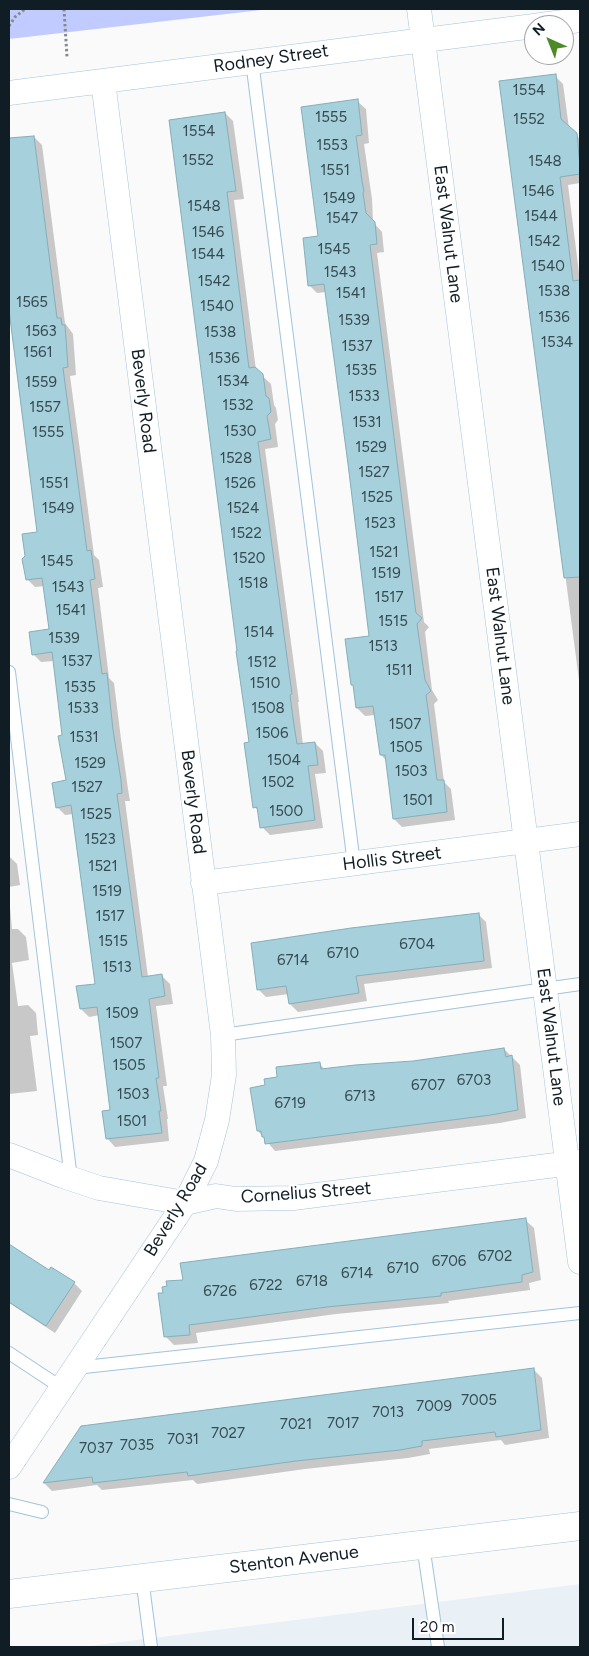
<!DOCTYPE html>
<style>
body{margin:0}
#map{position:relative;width:589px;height:1656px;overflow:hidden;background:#fafafa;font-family:Figtree,sans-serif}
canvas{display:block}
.frame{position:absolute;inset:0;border:10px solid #111d25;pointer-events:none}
.north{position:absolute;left:524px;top:15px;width:50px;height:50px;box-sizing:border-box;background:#fff;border:1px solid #a0a5a8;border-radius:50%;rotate:316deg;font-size:14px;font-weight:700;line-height:20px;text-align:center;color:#111d25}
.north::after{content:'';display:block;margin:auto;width:18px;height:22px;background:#4f8a28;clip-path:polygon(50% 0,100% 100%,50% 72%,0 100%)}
.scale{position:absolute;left:412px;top:1618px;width:92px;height:22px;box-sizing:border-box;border:2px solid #111d25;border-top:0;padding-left:6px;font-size:15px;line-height:18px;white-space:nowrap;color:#111d25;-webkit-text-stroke:4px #fff;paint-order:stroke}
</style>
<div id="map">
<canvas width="589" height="1656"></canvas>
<div class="frame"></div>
<div class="north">N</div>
<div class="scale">20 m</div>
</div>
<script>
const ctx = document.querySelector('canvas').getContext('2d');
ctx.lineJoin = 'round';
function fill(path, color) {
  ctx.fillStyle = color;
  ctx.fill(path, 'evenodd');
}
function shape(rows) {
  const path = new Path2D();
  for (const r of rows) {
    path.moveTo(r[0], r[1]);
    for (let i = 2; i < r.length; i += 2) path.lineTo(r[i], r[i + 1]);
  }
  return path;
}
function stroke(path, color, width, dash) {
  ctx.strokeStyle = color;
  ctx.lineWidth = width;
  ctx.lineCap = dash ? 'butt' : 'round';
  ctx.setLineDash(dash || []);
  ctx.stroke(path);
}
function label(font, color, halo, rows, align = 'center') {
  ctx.font = font + ' Figtree,sans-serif';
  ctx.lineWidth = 4.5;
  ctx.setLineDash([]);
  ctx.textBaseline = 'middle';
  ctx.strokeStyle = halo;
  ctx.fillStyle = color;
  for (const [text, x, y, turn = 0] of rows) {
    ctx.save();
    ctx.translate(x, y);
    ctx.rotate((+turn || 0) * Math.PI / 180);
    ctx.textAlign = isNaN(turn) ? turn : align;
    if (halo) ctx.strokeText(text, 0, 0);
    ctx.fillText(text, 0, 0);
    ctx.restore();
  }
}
fill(shape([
 [580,1584,580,1647,82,1647]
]), '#e9f1f6');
fill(shape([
 [9,9,270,9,9,39]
]), '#c1cbff');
fill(shape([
 [555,76,563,84,569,128,580,139,580,183,568,185,580,281,580,688,501,82],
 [357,101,366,109,369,143,364,144,372,199,373,222,382,232,384,252,377,253,424,622,429,627,425,632,432,690,438,700,434,704,444,782,451,789,455,820,402,827,394,819,386,760,381,755,375,715,365,716,357,708,370,637,326,292,317,293,309,285,319,237],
 [225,113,233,121,244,199,234,200,256,370,271,384,274,405,276,408,278,420,275,424,278,447,265,449,299,702,298,702,303,745,315,743,323,751,326,773,315,774,323,828,270,835,262,827,259,812,255,807,250,744,238,652],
 [34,137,42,145,65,323,73,334,76,375,70,376,94,555,99,560,103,587,98,588,109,678,114,683,121,739,128,789,130,801,125,801,148,977,161,975,170,984,173,1004,156,1006,167,1086,163,1086,168,1119,167,1119,169,1141,115,1147,107,1138,112,1111,100,1015,89,1017,81,1009,96,985,74,814,65,815,57,807,67,782,64,736,54,661,41,662,33,654,51,630,45,586,35,587,27,579,38,533,9,301,9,140],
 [9,856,17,864,20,885,9,887],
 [9,896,12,929,18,929,26,937,29,960,12,963,18,1006,28,1005,36,1013,38,1035,30,1036,37,1091,9,1094],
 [478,914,486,922,492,968,364,984,367,1001,298,1012,290,1004,289,994,266,997,258,989],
 [504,1049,520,1065,526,1118,500,1123,275,1151,258,1131,266,1086,279,1078,319,1063,325,1070,413,1062],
 [525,1220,534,1228,541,1280,529,1283,530,1290,448,1301,449,1303,336,1314,196,1333,198,1343,174,1345,165,1336,165,1294,184,1281],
 [9,1245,49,1271,74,1283,82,1291,55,1333,9,1303],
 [534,1370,542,1378,549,1438,505,1445,501,1440,429,1449,430,1454,408,1458,305,1469,197,1484,193,1480,102,1490,97,1485,52,1491,44,1483,82,1427]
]), '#0003');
const building = shape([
 [556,74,561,119,577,133,580,167,580,174,560,177,573,281,580,280,580,577,564,578,499,81,556,74],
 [358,99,362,135,356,136,362,181,364,191,363,193,366,213,375,222,377,244,370,245,416,613,422,618,417,624,425,680,431,691,426,695,428,709,437,780,444,780,447,812,393,819,385,755,380,755,373,706,356,708,353,685,351,685,345,639,369,636,348,464,324,284,308,286,303,238,318,236,301,107,358,99],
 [225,112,236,191,227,192,249,368,255,367,263,374,266,396,269,398,271,412,267,416,271,439,258,442,292,694,290,695,293,718,297,744,315,742,318,765,308,766,315,820,260,828,257,807,253,808,247,764,244,743,249,742,236,651,237,651,169,120,225,112],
 [34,136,57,318,61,318,62,325,65,325,68,367,63,368,87,551,91,550,95,579,90,580,102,674,107,673,113,730,121,780,122,793,117,794,142,977,162,974,165,996,149,999,159,1078,156,1078,161,1111,159,1111,162,1133,106,1139,102,1111,110,1110,97,1007,80,1009,76,986,95,984,71,805,56,808,52,783,66,780,58,736,62,735,52,652,32,655,29,632,49,629,42,578,26,580,22,559,25,556,22,534,37,532,9,310,9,138,34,136],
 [479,913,484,961,356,976,359,993,289,1004,286,986,257,990,251,943,351,928,479,913],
 [504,1048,506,1057,512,1055,518,1110,491,1115,265,1144,264,1137,262,1137,261,1131,257,1131,250,1088,265,1085,264,1079,277,1077,276,1067,320,1062,321,1069,355,1065,413,1061,504,1048],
 [526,1218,533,1272,522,1275,522,1282,441,1293,441,1296,327,1307,189,1325,190,1335,164,1337,158,1293,163,1293,162,1287,167,1286,166,1281,183,1280,180,1263,526,1218],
 [9,1244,49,1270,51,1267,75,1282,46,1326,9,1302,9,1244],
 [534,1368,541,1430,496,1437,495,1432,422,1441,422,1446,400,1450,296,1461,188,1476,187,1472,93,1483,92,1477,43,1483,81,1426,534,1368]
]);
fill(building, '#a6d0db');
stroke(building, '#85aeb9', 1);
const lane = shape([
 [252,61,354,864],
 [9,672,71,1179],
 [223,1035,580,984],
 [9,1353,62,1388],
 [75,1368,580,1313],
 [9,1504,42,1512],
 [423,1545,438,1647],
 [142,1578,151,1647]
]);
const street = shape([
 [419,9,580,1262],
 [540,25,580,20],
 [9,93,534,26],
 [203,883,580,834],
 [9,1155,63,1176,99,1188,185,1203,216,1196,236,1199,293,1198,580,1162],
 [9,1467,185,1203,206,1161,217,1120,224,1075,223,1035,103,81]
]);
const primary = shape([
 [9,1594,580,1526]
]);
stroke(lane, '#a2c4d9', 14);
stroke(street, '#a2c4d9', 25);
stroke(primary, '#a2c4d9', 29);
stroke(shape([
 [64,9,67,57],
 [9,26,15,17,25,9]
]), '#848a8e', 3, [2.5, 2.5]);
stroke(lane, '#fff', 12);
stroke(street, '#fff', 24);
stroke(primary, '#fff', 28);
label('15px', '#364a52', null, [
 ["1554",529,91],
 ["1555",331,118],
 ["1552",529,120],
 ["1554",199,132],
 ["1553",332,146],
 ["1552",198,161],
 ["1548",545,162],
 ["1551",335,171],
 ["1546",538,192],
 ["1549",339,199],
 ["1548",204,207],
 ["1544",541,217],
 ["1547",342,219],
 ["1546",208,233],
 ["1542",544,242],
 ["1545",334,250],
 ["1544",208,255],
 ["1540",548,267],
 ["1543",340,273],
 ["1542",214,282],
 ["1538",554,292],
 ["1541",351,294],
 ["1565",32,303],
 ["1540",217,307],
 ["1536",554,318],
 ["1539",354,321],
 ["1563",41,332],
 ["1538",220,333],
 ["1534",557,343],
 ["1537",357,347],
 ["1561",38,353],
 ["1536",224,359],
 ["1535",361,371],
 ["1534",233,382],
 ["1559",41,383],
 ["1533",364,397],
 ["1532",238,406],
 ["1557",45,408],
 ["1531",367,423],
 ["1530",240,432],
 ["1555",48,433],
 ["1529",371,448],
 ["1528",236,459],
 ["1527",374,473],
 ["1551",54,484],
 ["1526",240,484],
 ["1525",377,498],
 ["1549",58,509],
 ["1524",243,509],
 ["1523",380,524],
 ["1522",246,534],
 ["1521",384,553],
 ["1520",249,559],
 ["1545",57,562],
 ["1519",386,574],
 ["1518",253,584],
 ["1543",68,588],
 ["1517",389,598],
 ["1541",71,611],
 ["1515",393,622],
 ["1514",259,633],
 ["1539",64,639],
 ["1513",383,647],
 ["1537",77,662],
 ["1512",262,663],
 ["1511",399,671],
 ["1510",265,684],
 ["1535",80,688],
 ["1533",83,709],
 ["1508",268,709],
 ["1507",405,725],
 ["1506",272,734],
 ["1531",84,738],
 ["1505",406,748],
 ["1504",284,761],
 ["1529",90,764],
 ["1503",411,772],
 ["1502",278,783],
 ["1527",87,788],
 ["1501",418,801],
 ["1500",286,812],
 ["1525",96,815],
 ["1523",100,840],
 ["1521",103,867],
 ["1519",107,892],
 ["1517",110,917],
 ["1515",113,942],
 ["6704",417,945],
 ["6710",343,954],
 ["6714",293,961],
 ["1513",117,968],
 ["1509",122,1014],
 ["1507",126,1044],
 ["1505",129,1066],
 ["6703",474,1081],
 ["6707",428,1086],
 ["1503",133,1095],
 ["6713",360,1097],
 ["6719",290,1104],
 ["1501",132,1122],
 ["6702",495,1257],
 ["6706",449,1262],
 ["6710",403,1269],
 ["6714",357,1274],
 ["6718",312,1282],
 ["6722",266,1286],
 ["6726",220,1292],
 ["7005",479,1401],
 ["7009",434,1407],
 ["7013",388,1413],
 ["7017",343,1424],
 ["7021",296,1425],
 ["7027",228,1434],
 ["7031",183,1440],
 ["7035",137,1446],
 ["7037",96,1449]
]);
label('18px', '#111d25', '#fff', [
 ["Rodney Street",271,59,-8],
 ["East Walnut Lane",448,234,83],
 ["Beverly Road",143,401,83],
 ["East Walnut Lane",500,636,83],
 ["Beverly Road",193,802,83],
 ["Hollis Street",392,859,-7],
 ["East Walnut Lane",551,1037,83],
 ["Cornelius Street",306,1193,-4],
 ["Beverly Road",176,1210,-59],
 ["Stenton Avenue",294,1560,-7]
]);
</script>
